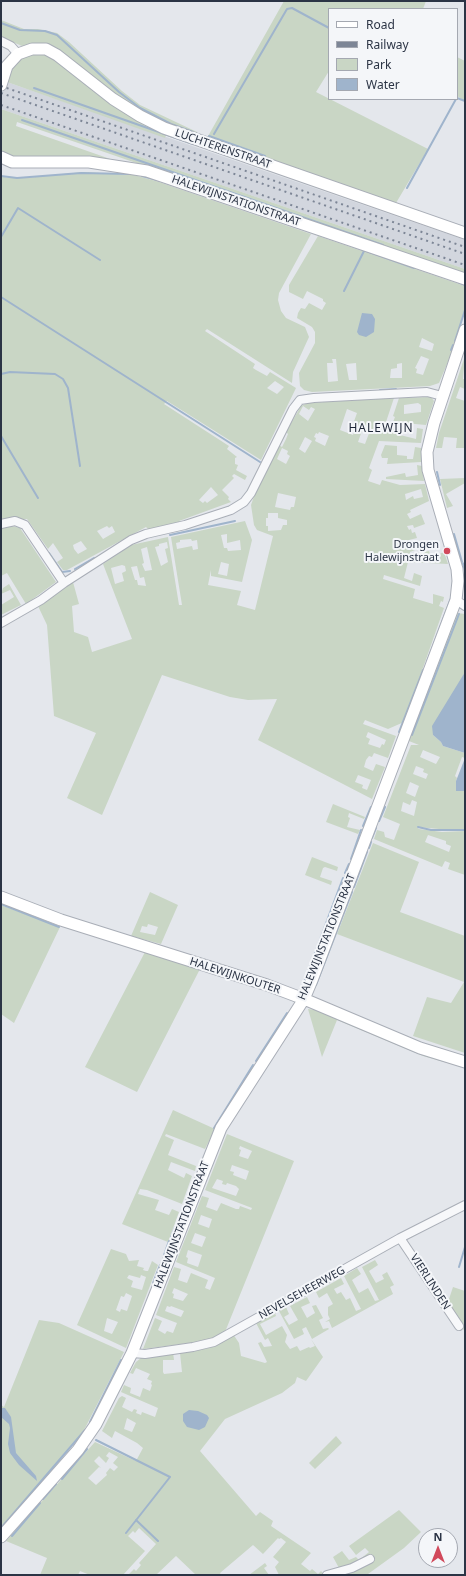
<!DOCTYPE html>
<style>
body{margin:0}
#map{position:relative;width:466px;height:1576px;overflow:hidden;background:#e4e7ec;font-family:"Noto Sans",sans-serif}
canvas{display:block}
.frame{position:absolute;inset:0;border:2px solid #2b3445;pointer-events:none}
.legend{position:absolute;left:328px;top:8px;width:130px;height:92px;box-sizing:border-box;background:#f4f6f9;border:1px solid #a4a8b1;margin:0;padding:5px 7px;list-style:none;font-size:12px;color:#2b3445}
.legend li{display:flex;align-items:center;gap:8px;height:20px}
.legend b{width:20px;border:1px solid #a4a8b1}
.north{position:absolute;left:418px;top:1528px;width:40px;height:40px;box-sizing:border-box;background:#f4f6f9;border:1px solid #a4a8b1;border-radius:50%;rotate:0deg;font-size:11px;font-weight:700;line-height:16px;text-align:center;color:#2b3445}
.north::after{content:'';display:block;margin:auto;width:14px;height:18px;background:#d1495b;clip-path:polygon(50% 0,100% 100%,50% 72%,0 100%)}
</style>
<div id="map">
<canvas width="466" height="1576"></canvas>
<div class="frame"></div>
<ul class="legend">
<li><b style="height:5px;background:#fff"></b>Road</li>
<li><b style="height:5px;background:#7d8696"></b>Railway</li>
<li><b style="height:11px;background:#c9d6c5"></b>Park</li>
<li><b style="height:11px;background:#9fb4cc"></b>Water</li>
</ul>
<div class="north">N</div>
</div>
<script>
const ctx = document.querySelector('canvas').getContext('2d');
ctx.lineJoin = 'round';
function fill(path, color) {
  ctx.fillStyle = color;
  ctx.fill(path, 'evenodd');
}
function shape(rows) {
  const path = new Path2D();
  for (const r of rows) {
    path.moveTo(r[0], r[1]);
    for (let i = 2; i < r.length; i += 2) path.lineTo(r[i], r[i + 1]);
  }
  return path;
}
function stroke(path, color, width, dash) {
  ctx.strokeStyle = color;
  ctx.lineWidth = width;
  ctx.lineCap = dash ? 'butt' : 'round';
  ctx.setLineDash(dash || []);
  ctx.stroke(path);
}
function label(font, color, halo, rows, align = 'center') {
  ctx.font = font + ' "Noto Sans",sans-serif';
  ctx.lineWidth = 4;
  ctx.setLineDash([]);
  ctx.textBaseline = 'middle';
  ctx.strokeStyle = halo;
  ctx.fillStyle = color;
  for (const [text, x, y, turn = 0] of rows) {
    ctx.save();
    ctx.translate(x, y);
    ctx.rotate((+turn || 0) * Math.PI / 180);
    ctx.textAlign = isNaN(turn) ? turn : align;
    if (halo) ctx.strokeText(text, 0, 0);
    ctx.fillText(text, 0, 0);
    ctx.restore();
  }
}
fill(shape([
 [1,80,465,240,465,269,1,109]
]), '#d2d6de');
fill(shape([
 [284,1,426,1,423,9,329,9,329,71,316,92,428,149,396,203,207,138],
 [1,20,24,29,38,29,57,33,69,42,122,91,140,105,197,132,196,136,148,116,40,44,22,46,1,37],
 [44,52,167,132,165,138,7,82,9,72,26,53],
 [457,57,465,61,465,101,457,96],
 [1,109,465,269,465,276,17,122,16,126,116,161,11,157,1,152],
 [83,172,134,175,156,181,311,234,279,293,278,300,281,311,286,318,305,327,309,337,293,372,292,383,207,329,205,331,255,364,253,368,256,370,267,376,270,372,296,388,261,460,167,401,164,404,229,446,227,449,237,457,235,458,235,464,238,465,236,470,247,476,245,480,234,474,232,476,234,478,222,490,229,497,228,499,231,502,179,521,181,523,149,530,146,527,67,570,63,570,57,562,63,558,53,543,48,549,27,519,1,522,1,176,8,178,26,178],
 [275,381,284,387,277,394,267,388],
 [211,487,218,495,207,503,205,501,203,503,199,500],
 [107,526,109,528,112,526,115,532,103,539,97,531],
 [81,541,87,549,78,554,74,549,73,545],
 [318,236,465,286,465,311,453,350,439,383,430,386,312,392,304,390,300,386,299,373,315,343,315,332,312,327,297,318,298,313,301,308,305,309,309,303,322,310,326,303,323,301,323,299,307,291,303,299,289,292,289,285],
 [422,338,434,344,432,351,419,347],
 [421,356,429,359,423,375,416,373,417,369,415,368],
 [332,359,336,359,338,381,328,382,327,363,333,363],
 [356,363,357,380,349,380,346,364],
 [402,363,402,378,390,378,391,369,397,368,397,364],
 [465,356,463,379,465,379,465,389,460,387,456,398,465,401,465,448,456,448,457,438,444,437,442,448,436,448,439,433],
 [431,397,434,401,426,425,393,422,395,417,393,416,399,398],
 [418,403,421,405,421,412,404,414,404,405],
 [394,398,384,428,400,429,400,435,416,439,417,428,423,429,421,443,379,441,369,468,372,470,368,481,380,485,382,480,400,485,425,484,429,501,410,510,411,512,407,514,410,519,421,514,425,524,414,528,413,525,407,526,409,530,411,529,412,533,415,532,417,538,409,540,410,544,413,543,415,550,410,552,410,555,429,551,432,561,440,559,439,554,444,552,448,564,408,562,404,578,412,581,414,573,422,576,420,586,384,575,383,579,415,589,413,598,433,604,433,594,444,597,443,602,441,601,439,606,444,608,404,722,388,729,365,720,363,724,396,736,388,758,374,753,372,757,369,756,366,760,364,767,373,771,376,764,385,767,372,799,258,740,277,699,248,700,230,697,162,675,102,815,67,798,96,733,54,716,47,625,38,606,73,582,79,604,72,606,74,632,88,637,92,652,132,639,103,564,131,545,168,537,179,605,182,605,171,537,245,521,252,540,242,582,211,576,211,570,208,585,241,591,237,605,255,610,273,536,257,530,254,525,251,505,258,485,279,445,282,447,286,439,288,434,286,432,301,406,308,403],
 [303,406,309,410,311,407,315,409,308,421,299,414],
 [347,409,357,413,352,427,355,429,353,435,340,430],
 [364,425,371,428,365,444,358,442],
 [319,432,329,436,325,446,315,441,316,438,314,437,316,433,318,434],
 [305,437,312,441,305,453,299,449],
 [282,448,288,451,287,454,290,456,286,464,277,459],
 [421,489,423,497,414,499,413,496,406,500,405,494],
 [278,493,296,497,294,507,291,507,290,510,275,507],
 [268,513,278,513,278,518,287,520,287,525,283,525,281,530,268,531,268,526,266,526,266,518,268,518],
 [227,534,227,543,240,540,241,550,228,551,227,548,224,548,221,535],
 [191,539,192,541,197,540,198,549,193,550,192,546,177,549,176,543,180,542,180,540],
 [167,542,168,548,165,549,168,562,161,566,155,547,159,546,159,544],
 [147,547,152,570,145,571,142,564,144,563,141,549],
 [221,562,229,564,227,576,218,574],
 [122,565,125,566,126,571,122,573,124,581,115,584,111,568],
 [137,566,140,578,144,577,146,586,138,585,137,580,135,580,131,567],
 [368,732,386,740,384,745,382,744,380,748,368,744,370,739,366,737],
 [358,775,371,780,367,790,362,788,363,785,355,782],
 [385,445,397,446,397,455,407,456,407,459,413,459,415,447,421,448,421,462,387,464,388,458,382,458,381,455],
 [417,465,422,466,424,481,386,479,386,477,405,473,406,477,418,475],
 [465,478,465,483,446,494,453,506,447,508,440,479],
 [12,526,20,528,56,582,26,604,7,573,1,576,1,528],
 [9,584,21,605,1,615,1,605,14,597,10,590,1,594,3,588],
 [457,613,465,614,465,672,433,735,441,742,443,746,465,753,465,758,462,757,455,776,457,778,456,781,461,791,465,791,465,829,439,829,417,827,419,829,442,832,465,831,465,875,448,869,450,863,445,861,442,867,374,839,377,830,384,832,385,837,394,840,400,824,383,817,411,745,419,745,409,741],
 [423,750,440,757,436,764,420,757],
 [416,766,424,769,423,772,428,774,426,779,413,774],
 [410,782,419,786,415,797,406,793],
 [412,800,417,802,414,816,401,811,403,802,410,805],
 [428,835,446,841,446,844,451,846,449,852,425,842],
 [333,804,365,817,364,819,349,813,348,817,350,818,347,827,360,830,358,834,326,822],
 [373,843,419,862,400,912,465,936,465,1053,413,1036,427,997,451,1003,464,982,337,934],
 [312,857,338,867,337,871,325,867,323,868,320,877,332,881,331,885,305,875],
 [150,892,178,905,161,944,131,936],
 [148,924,158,927,155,935,140,932,142,926,147,927],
 [1,905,60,927,14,1023,1,1014],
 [145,952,200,969,137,1092,85,1067],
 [308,1009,316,1010,465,1065,465,1068,423,1056,337,1020,322,1057],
 [173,1110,215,1129,205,1149,166,1134,165,1136,174,1140,168,1155,196,1166,195,1171,171,1162,168,1170,184,1178,186,1173,192,1176,182,1204,147,1190,140,1189,138,1194,159,1200,155,1210,169,1215,172,1209,179,1212,168,1242,122,1224],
 [227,1134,294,1161,225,1332,205,1341,143,1349,155,1318,162,1321,158,1330,165,1334,167,1331,173,1333,177,1323,156,1315,174,1267,181,1269,178,1280,187,1283,191,1273,208,1280,205,1288,210,1290,215,1278,176,1262,202,1196,209,1198,206,1207,217,1211,221,1203,236,1209,239,1209,240,1206,251,1210,252,1208,205,1190],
 [240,1146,252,1151,248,1159,239,1156,241,1150,239,1149],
 [232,1165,249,1171,246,1180,233,1175,234,1172,230,1171],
 [217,1179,223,1181,222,1184,226,1185,227,1183,236,1186,239,1189,236,1196,212,1188],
 [201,1215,212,1219,209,1228,198,1224],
 [195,1233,206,1237,202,1247,191,1243],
 [188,1250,202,1255,198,1267,187,1263,188,1258,186,1257],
 [174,1288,188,1294,183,1301,173,1298,174,1294,172,1293],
 [167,1306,170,1307,171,1306,184,1311,181,1317,165,1311],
 [111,1249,126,1254,129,1261,139,1260,137,1266,144,1268,143,1270,146,1271,148,1271,152,1261,158,1265,126,1348,77,1325],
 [129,1275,140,1278,141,1275,146,1277,142,1290,131,1287,133,1281,127,1278],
 [126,1293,132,1296,127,1311,121,1309,120,1312,116,1310,121,1296,124,1297],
 [107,1318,118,1322,112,1334,104,1331],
 [375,1260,378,1265,369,1271,376,1283,384,1279,382,1275,387,1272,394,1285,390,1287,393,1294,332,1328,329,1321,325,1322,330,1319,328,1315,328,1307,333,1304,327,1293,319,1298,316,1292,341,1278,344,1284,334,1289,337,1294,341,1292,346,1300,350,1298,356,1311,361,1309,344,1276,357,1268,361,1274,352,1280,359,1293,368,1288,375,1301,379,1300,362,1267],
 [453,1287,465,1291,465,1332,447,1305],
 [307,1297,310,1303,301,1307,307,1318,315,1313,312,1306,316,1305,323,1318,319,1320,323,1329,328,1328,329,1329,312,1339,306,1327,302,1329,304,1334,294,1339,279,1311,286,1307,289,1314,284,1317,289,1325,298,1320,290,1306],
 [275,1313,276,1316,260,1324,266,1335,282,1326,287,1335,285,1342,290,1349,297,1346,300,1351,309,1347,310,1348,315,1346,311,1339,323,1357,306,1381,297,1377,295,1383,282,1393,225,1419,200,1451,256,1516,260,1512,273,1521,271,1526,311,1553,301,1564,310,1571,312,1569,318,1574,321,1571,324,1574,279,1575,275,1567,279,1562,273,1557,286,1542,281,1538,279,1539,278,1538,263,1554,253,1545,220,1573,221,1575,196,1575,176,1556,156,1575,128,1575,134,1569,136,1571,141,1565,139,1563,156,1544,139,1528,135,1533,133,1531,128,1536,145,1551,123,1575,90,1575,80,1571,78,1575,40,1575,47,1558,6,1541,95,1442,136,1461,143,1448,137,1443,115,1431,112,1438,102,1431,119,1398,122,1396,126,1398,122,1407,132,1412,134,1409,137,1410,136,1413,141,1415,142,1412,155,1417,158,1408,121,1392,124,1385,131,1388,130,1393,140,1397,143,1388,150,1391,152,1385,151,1384,152,1381,147,1379,150,1374,136,1368,133,1374,130,1373,136,1362,141,1358,173,1352,174,1360,163,1360,163,1372,164,1374,182,1372,180,1353,209,1348,233,1334,239,1343,241,1356,265,1363,267,1362,258,1343,261,1342,264,1347,272,1346,268,1338,265,1340,256,1323],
 [127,1418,136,1423,132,1432,124,1429],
 [109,1452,118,1457,113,1463,118,1467,114,1471,110,1468,106,1473,107,1475,96,1485,88,1478,99,1467,101,1468,94,1461,99,1456,106,1463,109,1458,106,1456],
 [39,1320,59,1323,124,1352,82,1434,1,1529,1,1405,4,1407],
 [336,1436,342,1443,315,1469,309,1463],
 [399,1510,421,1532,404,1548,368,1574,337,1575,339,1568,333,1557,342,1551,349,1560,356,1557,359,1560,369,1552,365,1548,356,1555,349,1546],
 [265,1563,267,1566,264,1568,269,1575,249,1575]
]), '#c9d6c5');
fill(shape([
 [362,313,372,314,375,319,374,332,366,337,359,335,357,332],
 [465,672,465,753,443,746,441,742,433,735,432,726],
 [465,758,465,791,456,791,456,781],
 [1,1408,5,1408,11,1417,16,1453,36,1476,37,1481,19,1465,10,1453,8,1444,10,1428,9,1424,1,1417],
 [189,1410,198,1411,207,1415,209,1418,205,1427,199,1430,187,1427,183,1421,183,1414]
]), '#9fb4cc');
stroke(shape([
 [1,23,20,30,45,31,57,35,119,92,140,108,171,124,193,132],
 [34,88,193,144],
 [457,98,465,101],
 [22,120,383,245],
 [214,134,287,9,292,8,329,28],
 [209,136,265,156],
 [1,176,17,178,81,173,129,174],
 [142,176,161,181],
 [407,188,456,99],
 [1,237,18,208,100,260],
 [352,246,414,268],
 [458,282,465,285],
 [344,291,364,251],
 [1,297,260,462],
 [455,341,465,310],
 [451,350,453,345],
 [1,374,10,372,55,374,63,379,68,388,80,466],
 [380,390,396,389],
 [1,436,38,498],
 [437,472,440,485],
 [454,534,462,562],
 [170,535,235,521],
 [49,553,62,572,70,571],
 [465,563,463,564,465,571],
 [75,569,94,558],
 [427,662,451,598],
 [399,732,423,670],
 [412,735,459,614],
 [379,821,385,807],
 [363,826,371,807],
 [418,827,431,830,465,830],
 [372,838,376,828],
 [369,848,371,842],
 [351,859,361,830],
 [345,873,349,864],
 [354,887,367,852],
 [1,904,59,927],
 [304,982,343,878],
 [316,985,352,892],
 [256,1061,287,1013],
 [214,1128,253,1065],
 [171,1237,175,1227],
 [164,1255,169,1241],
 [459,1267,465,1247],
 [153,1283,160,1265],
 [90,1422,121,1360],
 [96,1440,170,1477,126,1533],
 [62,1479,87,1449],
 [43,1499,56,1484],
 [136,1520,158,1541],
 [1,1528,85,1430],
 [12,1536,40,1503]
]), '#9fb4cc', 2);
const street = shape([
 [1,41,11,46,18,54],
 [1,524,15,521,25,525,64,583,131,540,146,534,185,525,231,510,244,502,251,493,293,409,300,400,314,398,427,392,442,396],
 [456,600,465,606],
 [1,623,41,600,64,583],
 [400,1238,459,1326],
 [132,1353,145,1354,193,1347,214,1342,400,1238,465,1205],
 [327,1575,352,1568,370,1559]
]);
const secondary = shape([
 [1,85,7,66,18,54,32,49,46,49,57,55,113,99,140,116,164,128,465,233],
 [1,157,12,162,89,162,147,171,465,279],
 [1,897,61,920,267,985,304,999,420,1048,465,1062],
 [1,1537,78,1450,96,1424,132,1353,221,1128,304,999,312,980,456,600,458,581,457,569,428,470,427,452,434,423,465,330]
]);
stroke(street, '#a9aeb7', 10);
stroke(secondary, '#a9aeb7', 13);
stroke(street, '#f7f8fa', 8);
stroke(secondary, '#fff', 11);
stroke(shape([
 [1,86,465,247],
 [1,93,465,254],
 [1,105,465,265]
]), '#7d8696', 2, [2, 4]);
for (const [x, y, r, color] of [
 [447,551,4,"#d1495b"]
]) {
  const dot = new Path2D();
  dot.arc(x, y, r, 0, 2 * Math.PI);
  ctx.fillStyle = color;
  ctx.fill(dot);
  stroke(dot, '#f4f6f9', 1.5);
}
label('11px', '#2b3445', '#f4f6f9', [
 ["LUCHTERENSTRAAT",223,149,19],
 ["HALEWIJNSTATIONSTRAAT",236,201,19],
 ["HALEWIJNSTATIONSTRAAT",327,937,-68],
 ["HALEWIJNKOUTER",235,976,18],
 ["HALEWIJNSTATIONSTRAAT",182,1225,-69],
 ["VIERLINDEN",430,1282,57],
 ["NEVELSEHEERWEG",302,1293,-29]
]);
label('11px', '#2b3445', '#f4f6f9', [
 ["Drongen",439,545],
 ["Halewijnstraat",439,558]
], 'right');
ctx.letterSpacing = '1px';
label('12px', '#1d2536', '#f4f6f9', [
 ["HALEWIJN",381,429]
]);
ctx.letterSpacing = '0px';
</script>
